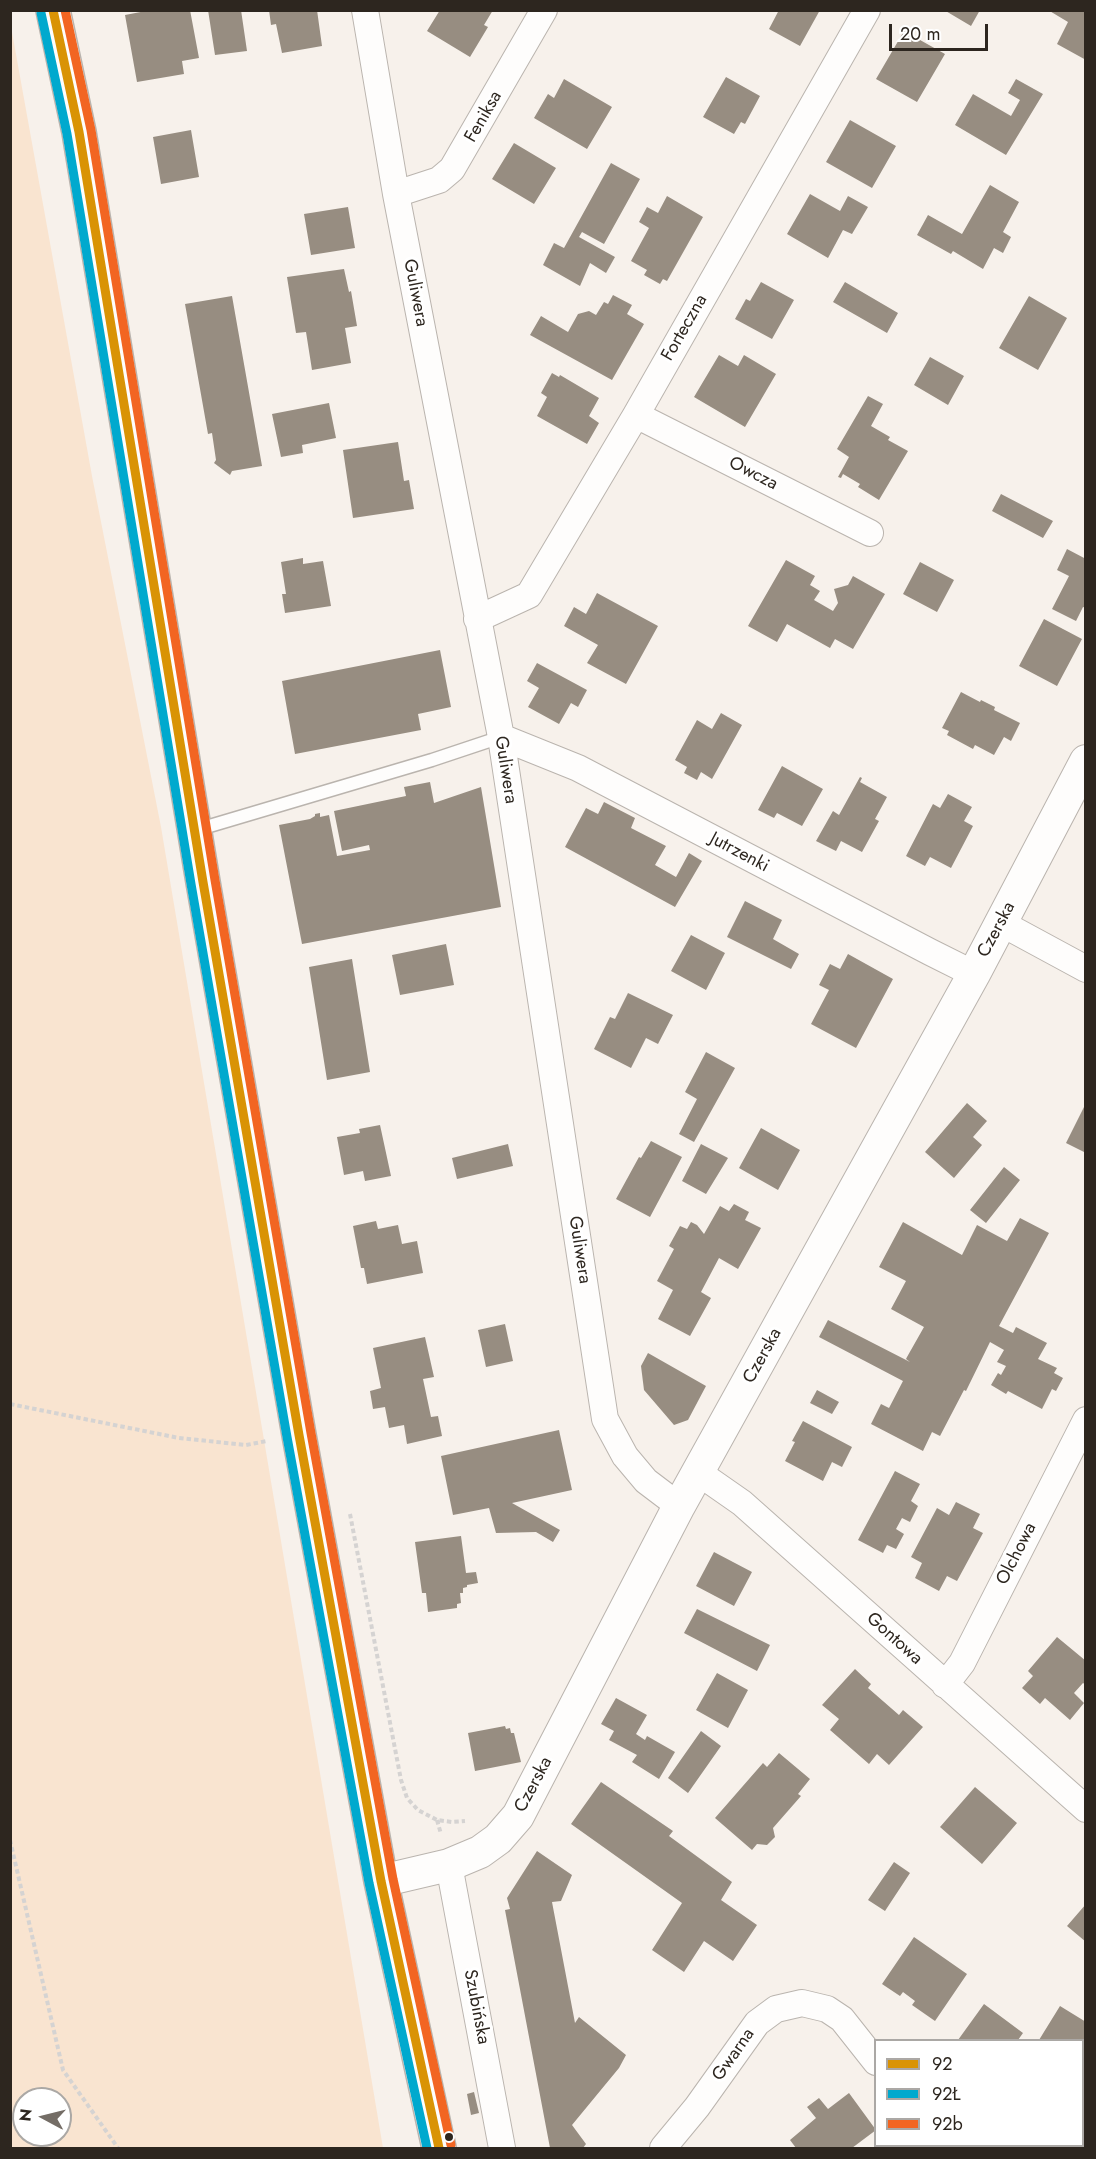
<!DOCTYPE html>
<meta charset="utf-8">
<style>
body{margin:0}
#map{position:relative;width:1096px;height:2159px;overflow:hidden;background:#f7f1eb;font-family:Jost,sans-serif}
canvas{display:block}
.frame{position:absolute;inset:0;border:12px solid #2d261f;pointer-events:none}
.legend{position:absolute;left:874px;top:2039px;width:210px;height:108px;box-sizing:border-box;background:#fff;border:2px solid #aba8a5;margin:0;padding:8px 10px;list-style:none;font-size:18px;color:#2d261f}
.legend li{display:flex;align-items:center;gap:12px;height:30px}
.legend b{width:30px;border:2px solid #aba8a5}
.north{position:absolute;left:12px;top:2087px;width:60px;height:60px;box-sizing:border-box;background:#fff;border:2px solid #aba8a5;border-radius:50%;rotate:277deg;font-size:16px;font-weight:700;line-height:24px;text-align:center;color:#2d261f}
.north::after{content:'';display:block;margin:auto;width:21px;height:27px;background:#746d66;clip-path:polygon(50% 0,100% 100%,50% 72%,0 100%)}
.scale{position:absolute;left:889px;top:24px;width:99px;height:27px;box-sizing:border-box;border:3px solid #2d261f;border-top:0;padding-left:8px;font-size:18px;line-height:21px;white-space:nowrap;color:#2d261f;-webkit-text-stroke:4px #fff;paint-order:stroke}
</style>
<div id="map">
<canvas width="1096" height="2159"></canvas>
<div class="frame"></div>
<ul class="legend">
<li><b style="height:8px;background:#d99305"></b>92</li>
<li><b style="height:8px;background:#00a9ce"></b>92Ł</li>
<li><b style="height:8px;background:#f26522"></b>92b</li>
</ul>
<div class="north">N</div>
<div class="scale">20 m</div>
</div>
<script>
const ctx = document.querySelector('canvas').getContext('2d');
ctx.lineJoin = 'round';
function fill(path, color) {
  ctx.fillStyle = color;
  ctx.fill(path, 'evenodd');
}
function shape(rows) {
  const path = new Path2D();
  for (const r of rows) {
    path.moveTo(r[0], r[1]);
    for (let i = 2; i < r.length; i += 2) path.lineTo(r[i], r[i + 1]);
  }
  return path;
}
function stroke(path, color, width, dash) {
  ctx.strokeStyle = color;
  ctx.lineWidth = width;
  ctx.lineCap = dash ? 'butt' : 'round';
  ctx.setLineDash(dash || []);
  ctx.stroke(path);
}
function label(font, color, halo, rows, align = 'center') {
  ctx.font = font + ' Jost,sans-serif';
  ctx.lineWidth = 6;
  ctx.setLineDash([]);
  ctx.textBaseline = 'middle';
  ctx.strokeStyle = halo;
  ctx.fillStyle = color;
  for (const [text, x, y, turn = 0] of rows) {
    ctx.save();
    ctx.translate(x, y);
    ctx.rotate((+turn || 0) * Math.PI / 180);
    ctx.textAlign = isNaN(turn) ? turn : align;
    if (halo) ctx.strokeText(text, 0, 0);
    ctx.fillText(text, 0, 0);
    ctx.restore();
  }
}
fill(shape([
 [10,21,92,476,161,827,383,2148,11,2148],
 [24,2099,60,2099,60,2135,24,2135]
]), '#f9e4d0');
fill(shape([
 [151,10,190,10,199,58,182,61,184,74,137,82,125,15],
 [208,10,241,10,247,51,215,55],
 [269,10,317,10,322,46,282,53,276,24,271,25],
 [440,10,493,10,484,25,488,27,470,57,427,31],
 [779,10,820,10,800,46,769,29],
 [944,10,980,10,971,26],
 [1048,10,1086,10,1086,60,1057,44,1068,22],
 [904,31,945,54,917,102,876,79],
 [726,77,760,96,745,124,741,122,734,134,703,117],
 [564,79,612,107,587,149,534,118,548,94,554,98],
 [1016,79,1043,94,1006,155,955,125,973,94,1011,116,1020,100,1008,93],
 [850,120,896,146,872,188,826,162],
 [191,130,199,177,161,184,153,137],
 [514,143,556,168,534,204,492,179],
 [611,163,640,179,604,244,582,232,579,237,615,257,606,273,590,263,580,286,543,265,554,243,564,248],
 [990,185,1019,202,1003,232,1011,237,1003,253,994,248,983,269,953,251,951,254,917,235,928,215,962,234],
 [810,194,840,211,848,196,868,207,852,234,843,230,828,258,787,234],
 [667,196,703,217,667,281,663,279,660,284,644,275,647,270,631,261,649,228,639,222,647,207,658,213],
 [348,207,355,248,311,255,304,214],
 [344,269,349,292,351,291,357,326,345,328,351,363,312,370,306,332,296,333,287,277],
 [761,282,794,300,772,339,735,319,746,299,750,301],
 [845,282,898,313,887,333,833,302],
 [613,295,632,305,627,314,644,324,612,380,530,335,541,316,568,332,578,314,589,311,596,315,604,302,608,304],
 [232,296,262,466,232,471,230,475,214,463,216,460,212,433,208,434,185,304],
 [1029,296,1067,318,1038,370,999,348],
 [719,355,738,366,744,355,776,374,745,427,694,397],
 [930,357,964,376,948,405,914,385],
 [552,373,559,377,560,375,599,398,589,416,599,423,587,444,537,416,547,397,541,393],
 [868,396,883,404,871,426,890,437,888,440,908,451,879,500,858,487,860,484,843,474,841,478,838,477,849,457,837,449],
 [329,403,336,438,302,445,303,453,281,457,272,414],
 [398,442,404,481,409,480,414,509,353,518,343,450],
 [1001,494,1053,521,1043,538,992,511],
 [1067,549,1086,559,1086,608,1083,607,1076,621,1052,609,1069,576,1057,570],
 [303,558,303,564,323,561,331,606,285,613,282,594,286,594,281,562],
 [786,560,815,576,810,585,820,591,814,600,833,611,838,603,834,589,848,585,853,576,885,594,853,649,835,639,830,648,787,624,777,642,748,626],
 [920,562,954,580,937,612,903,594],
 [597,593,658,626,626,684,587,663,598,645,564,626,574,607,586,614],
 [1044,619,1082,639,1057,686,1019,666],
 [440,650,451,707,418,714,421,730,295,754,282,681],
 [537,663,587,690,578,707,571,703,559,724,528,707,539,688,527,681],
 [961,692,980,702,981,700,995,707,994,710,1020,723,1011,741,1004,737,994,755,975,745,973,749,947,735,949,731,942,728],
 [721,713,742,725,712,779,701,772,697,780,684,773,687,767,675,760,697,720,712,729],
 [782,766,823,789,802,826,777,813,774,818,758,810],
 [860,777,862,778,860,782,887,797,875,819,879,821,862,852,841,841,836,851,816,841,833,811,839,815],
 [430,782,434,803,481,787,501,907,302,944,279,825,310,819,315,816,315,814,320,813,320,817,329,815,337,856,370,850,369,845,342,851,334,811,406,796,404,787],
 [948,794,972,807,964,821,973,826,951,868,930,857,925,866,906,856,933,804,940,808],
 [604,802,635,818,631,828,666,846,655,865,676,877,689,853,702,861,675,907,565,847,586,808,598,814],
 [745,901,782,920,773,939,799,954,791,969,727,937],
 [691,935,725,953,706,990,671,971],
 [446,944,454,985,400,995,392,955],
 [848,954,893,979,856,1048,811,1024,829,990,819,985,830,964,840,969],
 [352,959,370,1072,327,1080,309,967],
 [628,993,673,1015,658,1044,646,1038,631,1068,594,1049,610,1017,615,1019],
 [706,1052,735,1068,694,1142,679,1134,697,1099,685,1092],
 [967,1103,987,1121,973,1137,982,1145,954,1178,925,1152],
 [1086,1103,1086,1153,1066,1143],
 [380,1125,391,1176,365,1181,363,1171,344,1175,337,1137,360,1133,359,1129],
 [761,1128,800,1150,778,1190,739,1168],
 [651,1141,682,1157,650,1217,616,1199,639,1157,641,1158],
 [508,1144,513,1166,457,1179,452,1158],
 [701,1144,728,1158,706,1194,682,1181],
 [1004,1167,1020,1180,986,1223,970,1210],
 [734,1204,749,1212,745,1220,761,1228,738,1269,719,1258,701,1292,711,1298,690,1336,658,1319,673,1290,657,1281,674,1249,669,1246,680,1226,687,1229,691,1222,697,1225,704,1234,720,1206,729,1211],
 [1020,1218,1049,1233,999,1326,1013,1333,1016,1327,1047,1343,1038,1359,1057,1368,1054,1373,1063,1378,1056,1391,1052,1389,1042,1409,1008,1391,1006,1394,991,1385,998,1373,1001,1375,1006,1366,997,1362,1004,1350,990,1342,966,1391,964,1390,940,1436,932,1432,923,1451,871,1424,881,1404,889,1408,903,1381,819,1337,828,1320,910,1362,906,1359,907,1357,924,1327,891,1309,906,1281,879,1267,903,1222,962,1255,977,1225,1007,1241],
 [376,1221,378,1229,398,1225,402,1244,417,1241,423,1273,367,1284,364,1268,361,1268,353,1226],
 [505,1324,513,1361,486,1367,478,1330],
 [425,1337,434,1377,423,1379,431,1417,438,1416,442,1436,407,1444,404,1425,389,1428,385,1407,373,1409,370,1391,381,1388,373,1348],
 [648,1353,706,1386,688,1420,674,1425,644,1390,641,1366],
 [817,1390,839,1402,832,1414,810,1403],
 [803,1421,852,1447,842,1467,832,1462,823,1481,785,1461,795,1442,792,1441],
 [559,1430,572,1490,512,1503,560,1530,553,1542,536,1532,496,1533,489,1508,453,1515,441,1456],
 [895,1471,920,1484,911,1501,918,1506,910,1522,902,1518,896,1529,904,1534,896,1549,887,1545,883,1553,858,1540],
 [956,1502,980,1514,973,1528,983,1533,957,1581,947,1576,939,1591,915,1578,922,1563,911,1557,937,1508,949,1515],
 [461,1536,466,1573,476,1572,478,1583,467,1585,467,1587,463,1588,463,1593,460,1593,461,1603,457,1604,457,1608,428,1612,426,1593,422,1593,415,1542],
 [714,1552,752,1572,734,1606,696,1586],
 [697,1609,770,1645,757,1671,684,1633],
 [1057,1637,1086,1661,1086,1685,1083,1683,1074,1693,1084,1703,1070,1720,1045,1698,1040,1704,1022,1688,1033,1676,1028,1671],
 [855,1669,871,1684,868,1688,899,1715,903,1710,923,1727,889,1765,877,1754,869,1764,830,1730,839,1719,822,1705],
 [717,1673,748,1690,728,1728,696,1710],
 [616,1698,647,1715,636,1734,645,1740,647,1736,675,1752,659,1779,632,1762,637,1755,609,1740,614,1731,601,1724],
 [505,1726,506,1729,510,1728,511,1733,514,1733,521,1762,475,1771,468,1733],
 [701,1731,721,1746,688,1793,668,1778],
 [779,1753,810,1779,798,1794,801,1796,773,1828,775,1837,767,1845,757,1844,752,1850,715,1818,763,1763,767,1767],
 [601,1782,673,1831,669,1836,732,1882,721,1900,757,1925,733,1961,704,1941,684,1972,652,1950,682,1903,571,1824],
 [975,1787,1017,1823,982,1864,940,1827],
 [537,1851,572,1875,561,1901,552,1902,575,2023,579,2017,626,2055,619,2068,572,2125,586,2144,583,2148,550,2148,505,1910,510,1909,507,1898],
 [894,1862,910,1873,885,1911,868,1900],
 [1086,1904,1086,1942,1067,1926],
 [914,1937,967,1974,935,2021,912,2005,915,2001,903,1992,900,1996,882,1984],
 [984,2004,1023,2033,1018,2040,958,2040],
 [1060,2006,1086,2022,1086,2050,1083,2055,1083,2040,1039,2040],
 [474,2092,479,2113,471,2115,467,2094],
 [849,2093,876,2130,852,2148,796,2148,790,2140,816,2118,807,2107,819,2098,828,2109]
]), '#978d81');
const service = shape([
 [196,830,432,760,501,737]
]);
const minor = shape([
 [365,10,396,194,501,737,605,1419,625,1456,646,1481,679,1506],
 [396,194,439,180,452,169,544,10],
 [636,415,870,533],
 [477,619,529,595,636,415,867,10],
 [501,737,578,768,930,952,974,974],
 [1001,923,1086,969],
 [699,1473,742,1503,1086,1809],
 [945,1685,962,1663,1086,1420],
 [449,1865,502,2148],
 [940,2146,942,2148],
 [663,2148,697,2107,757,2023,776,2009,802,2003,827,2009,842,2019,876,2062]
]);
const tertiary = shape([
 [381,1881,449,1865,480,1852,498,1839,518,1816,679,1506,974,974,1086,761]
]);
const secondary = shape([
 [53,10,79,132,203,882,299,1435,381,1881,439,2148]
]);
stroke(service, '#bab4ae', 15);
stroke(minor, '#bab4ae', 28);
stroke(tertiary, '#bab4ae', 34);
stroke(secondary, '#bab4ae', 36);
stroke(shape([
 [10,1404,179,1438,246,1445,267,1441],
 [350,1514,401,1780,407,1798,418,1810,437,1820,452,1822,465,1821],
 [437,1820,441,1834],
 [10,1840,63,2070,118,2148]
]), '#d5d3d2', 4, [4.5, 3]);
stroke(service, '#fefdfc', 12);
stroke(minor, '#fefdfc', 26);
stroke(tertiary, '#fefdfc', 32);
stroke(secondary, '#fefdfc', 33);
stroke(shape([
 [53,10,79,132,203,882,299,1435,381,1881,439,2148]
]), '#d99305', 9);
stroke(shape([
 [41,13,67,134,191,884,287,1437,369,1883,427,2148]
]), '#00a9ce', 9);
stroke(shape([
 [65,10,91,130,215,880,311,1433,393,1879,451,2145]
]), '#f26522', 9);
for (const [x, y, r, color] of [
 [449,2137,5,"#2d261f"]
]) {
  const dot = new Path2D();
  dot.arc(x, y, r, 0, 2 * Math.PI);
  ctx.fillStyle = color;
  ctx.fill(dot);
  stroke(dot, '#fff', 2);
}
label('18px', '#2d261f', '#fff', [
 ["Feniksa",484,117,-60],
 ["Guliwera",415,293,79],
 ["Forteczna",685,328,-60],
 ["Owcza",753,474,27],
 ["Guliwera",505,770,81],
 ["Jutrzenki",739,853,28],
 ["Czerska",997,930,-62],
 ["Guliwera",579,1250,81],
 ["Czerska",763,1356,-61],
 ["Olchowa",1017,1554,-63],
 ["Gontowa",894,1639,42],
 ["Czerska",534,1785,-62],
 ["Szubińska",476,2007,79],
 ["Gwarna",734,2055,-55]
]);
</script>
